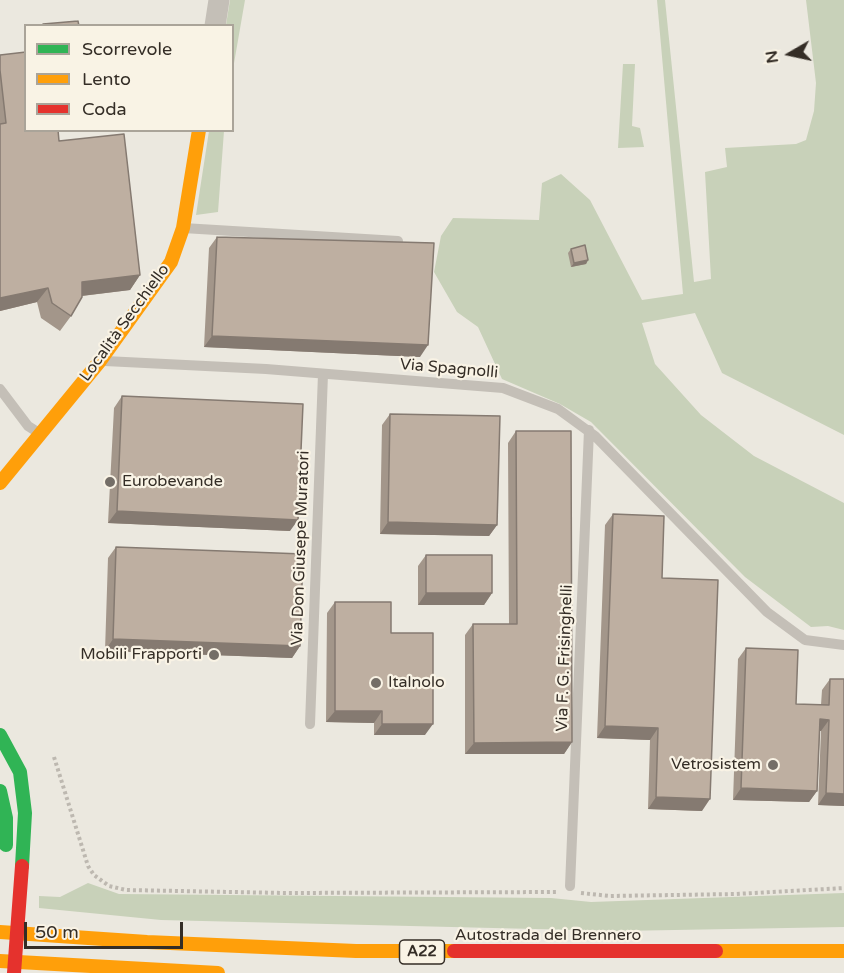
<!DOCTYPE html>
<meta charset="utf-8">
<style>
body{margin:0}
#map{position:relative;width:844px;height:973px;overflow:hidden;background:#ebe8df;font-family:"Varela Round",sans-serif}
canvas{display:block}
.legend{position:absolute;left:24px;top:24px;width:210px;height:108px;box-sizing:border-box;background:#f9f3e5;border:2px solid #aaa499;margin:0;padding:8px 10px;list-style:none;font-size:18px;color:#342d26}
.legend li{display:flex;align-items:center;gap:12px;height:30px}
.legend b{width:30px;border:2px solid #aaa499}
.north{position:absolute;left:760px;top:24px;width:60px;height:60px;-webkit-text-stroke:4px #f9f3e5;paint-order:stroke;rotate:261deg;font-size:16px;font-weight:700;line-height:24px;text-align:center;color:#342d26}
.north::after{content:'';display:block;margin:auto;width:21px;height:27px;background:#342d26;clip-path:polygon(50% 0,100% 100%,50% 72%,0 100%)}
.scale{position:absolute;left:24px;top:922px;width:159px;height:27px;box-sizing:border-box;border:3px solid #342d26;border-top:0;padding-left:8px;font-size:18px;line-height:21px;white-space:nowrap;color:#342d26;-webkit-text-stroke:4px #f9f3e5;paint-order:stroke}
</style>
<div id="map">
<canvas width="844" height="973"></canvas>
<ul class="legend">
<li><b style="height:8px;background:#30b455"></b>Scorrevole</li>
<li><b style="height:8px;background:#ff9f0a"></b>Lento</li>
<li><b style="height:8px;background:#e5322d"></b>Coda</li>
</ul>
<div class="north">N</div>
<div class="scale">50 m</div>
</div>
<script>
const ctx = document.querySelector('canvas').getContext('2d');
ctx.lineJoin = 'round';
function fill(path, color) {
  ctx.fillStyle = color;
  ctx.fill(path, 'evenodd');
}
function shape(rows) {
  const path = new Path2D();
  for (const r of rows) {
    path.moveTo(r[0], r[1]);
    for (let i = 2; i < r.length; i += 2) path.lineTo(r[i], r[i + 1]);
  }
  return path;
}
function stroke(path, color, width, dash) {
  ctx.strokeStyle = color;
  ctx.lineWidth = width;
  ctx.lineCap = dash ? 'butt' : 'round';
  ctx.setLineDash(dash || []);
  ctx.stroke(path);
}
function label(font, color, halo, rows, align = 'center') {
  ctx.font = font + ' "Varela Round",sans-serif';
  ctx.lineWidth = 4.5;
  ctx.setLineDash([]);
  ctx.textBaseline = 'middle';
  ctx.strokeStyle = halo;
  ctx.fillStyle = color;
  for (const [text, x, y, turn = 0] of rows) {
    ctx.save();
    ctx.translate(x, y);
    ctx.rotate((+turn || 0) * Math.PI / 180);
    ctx.textAlign = isNaN(turn) ? turn : align;
    if (halo) ctx.strokeText(text, 0, 0);
    ctx.fillText(text, 0, 0);
    ctx.restore();
  }
}
fill(shape([
 [230,0,245,0,233,69,232,26,226,25],
 [657,0,665,0,694,282,711,279,705,172,727,167,725,148,796,144,806,140,814,111,816,83,806,0,844,0,844,435,722,373,695,313,642,323,655,364,701,415,754,456,844,503,844,630,828,626,811,627,745,577,591,422,560,404,502,379,478,327,457,312,434,272,441,236,453,218,539,220,542,183,561,174,590,200,642,300,683,294],
 [623,64,635,64,632,126,640,128,644,147,618,148],
 [209,131,224,131,218,212,196,215],
 [88,883,119,894,551,898,591,902,844,893,844,927,618,931,161,920,39,908,39,896,60,897]
]), '#c8d1b9');
stroke(shape([
 [54,757,88,866,94,875,109,886,126,890,285,893,557,892],
 [581,893,610,896,736,894,844,888]
]), '#bdb8b0', 4, [3, 3]);
stroke(shape([
 [183,228,398,241],
 [105,361,266,369,503,388,558,409,595,436,767,612,805,640,844,645],
 [0,389,28,426,39,433],
 [310,724,323,374],
 [570,886,589,430]
]), '#c4bfb7', 10);
stroke(shape([
 [215,26,219,0]
]), '#c4bfb7', 21);
stroke(shape([
 [0,735,20,772,25,813,22,866],
 [0,791,6,818,6,845]
]), '#30b455', 14);
stroke(shape([
 [0,483,100,361,171,262,183,228,199,130],
 [0,932,147,942,356,951,454,951],
 [716,951,844,951],
 [0,961,218,973]
]), '#ff9f0a', 14);
stroke(shape([
 [454,951,716,951]
]), '#e5322d', 14);
stroke(shape([
 [14,973,22,866]
]), '#e5322d', 14);
fill(shape([
 [0,55,59,141,140,275,130,290,82,296,71,316,60,331,41,318,37,302,0,311],
 [217,237,420,357,204,347,209,248],
 [571,249,588,260,586,264,571,267,568,253],
 [122,396,290,531,108,523,114,408],
 [390,414,497,525,489,536,380,534,382,425],
 [516,431,572,742,564,754,465,754,465,635,473,624,509,624,508,443],
 [613,514,662,578,702,811,648,809,650,740,597,738,605,525],
 [116,547,300,646,292,658,105,651,108,558],
 [426,555,492,593,484,605,418,605,418,566],
 [335,602,391,633,425,735,374,735,374,723,326,722,327,613],
 [746,648,796,704,821,705,822,690,830,679,844,806,818,805,821,731,820,731,817,791,809,802,733,800,738,659]
]), '#a3968a');
fill(shape([
 [588,260,586,264,571,267,574,263],
 [140,275,130,290,72,297,82,282],
 [48,288,37,302,0,311,0,298],
 [212,336,428,345,420,357,204,347],
 [117,511,298,520,290,531,108,523],
 [388,522,497,525,489,536,380,534],
 [426,593,492,593,484,605,418,605],
 [113,639,300,646,292,658,105,651],
 [335,711,382,711,374,723,326,722],
 [820,719,829,720,821,731,812,731],
 [382,724,433,724,425,735,374,735],
 [605,726,658,728,650,740,597,738],
 [572,742,564,754,465,754,474,743],
 [741,788,817,791,809,802,733,800],
 [826,793,844,794,844,806,818,805],
 [656,797,710,799,702,811,648,809]
]), '#857a71');
const building = shape([
 [78,21,79,26,43,26,43,24,78,21],
 [26,52,26,130,58,130,59,141,124,134,140,275,82,282,82,297,71,316,52,303,48,288,0,298,0,124,6,123,0,70,0,55,26,52],
 [217,237,434,243,428,345,212,336,217,237],
 [585,245,588,260,574,263,571,249,585,245],
 [122,396,303,404,298,520,117,511,122,396],
 [390,414,500,416,497,525,388,522,390,414],
 [516,431,571,431,572,742,474,743,473,624,517,624,516,431],
 [613,514,664,516,662,578,718,580,710,799,656,797,658,728,605,726,613,514],
 [116,547,303,554,300,646,113,639,116,547],
 [426,555,492,555,492,593,426,593,426,555],
 [335,602,391,602,391,633,433,633,433,724,382,724,382,711,335,711,335,602],
 [746,648,798,650,796,704,829,705,830,679,844,679,844,794,826,793,829,720,820,719,817,791,741,788,746,648]
]);
fill(building, '#beafa1');
stroke(building, '#857a71', 1.5);
for (const [x, y, r, color] of [
 [110,482,6,"#746e67"],
 [214,655,6,"#746e67"],
 [376,683,6,"#746e67"],
 [773,765,6,"#746e67"]
]) {
  const dot = new Path2D();
  dot.arc(x, y, r, 0, 2 * Math.PI);
  ctx.fillStyle = color;
  ctx.fill(dot);
  stroke(dot, '#f9f3e5', 2);
}
for (const [x, y, w] of [
 [422,952,45]
]) {
  const box = new Path2D();
  box.roundRect(x - w / 2, y - 12, w, 24, 4.5);
  ctx.fillStyle = '#f9f3e5';
  ctx.fill(box);
  stroke(box, '#342d26', 1.5);
}
label('bold 15px', '#342d26', null, [
 ["A22",422,952]
]);
label('16px', '#342d26', '#f9f3e5', [
 ["Località Secchiello",125,323,-54],
 ["Via Spagnolli",449,369,5],
 ["Via Don Giusepe Muratori",301,548,-88],
 ["Via F. G. Frisinghelli",565,658,-88],
 ["Autostrada del Brennero",548,936]
]);
label('16px', '#342d26', '#f9f3e5', [
 ["Eurobevande",122,482],
 ["Mobili Frapporti",202,655,"right"],
 ["Italnolo",388,683],
 ["Vetrosistem",761,765,"right"]
], 'left');
</script>
